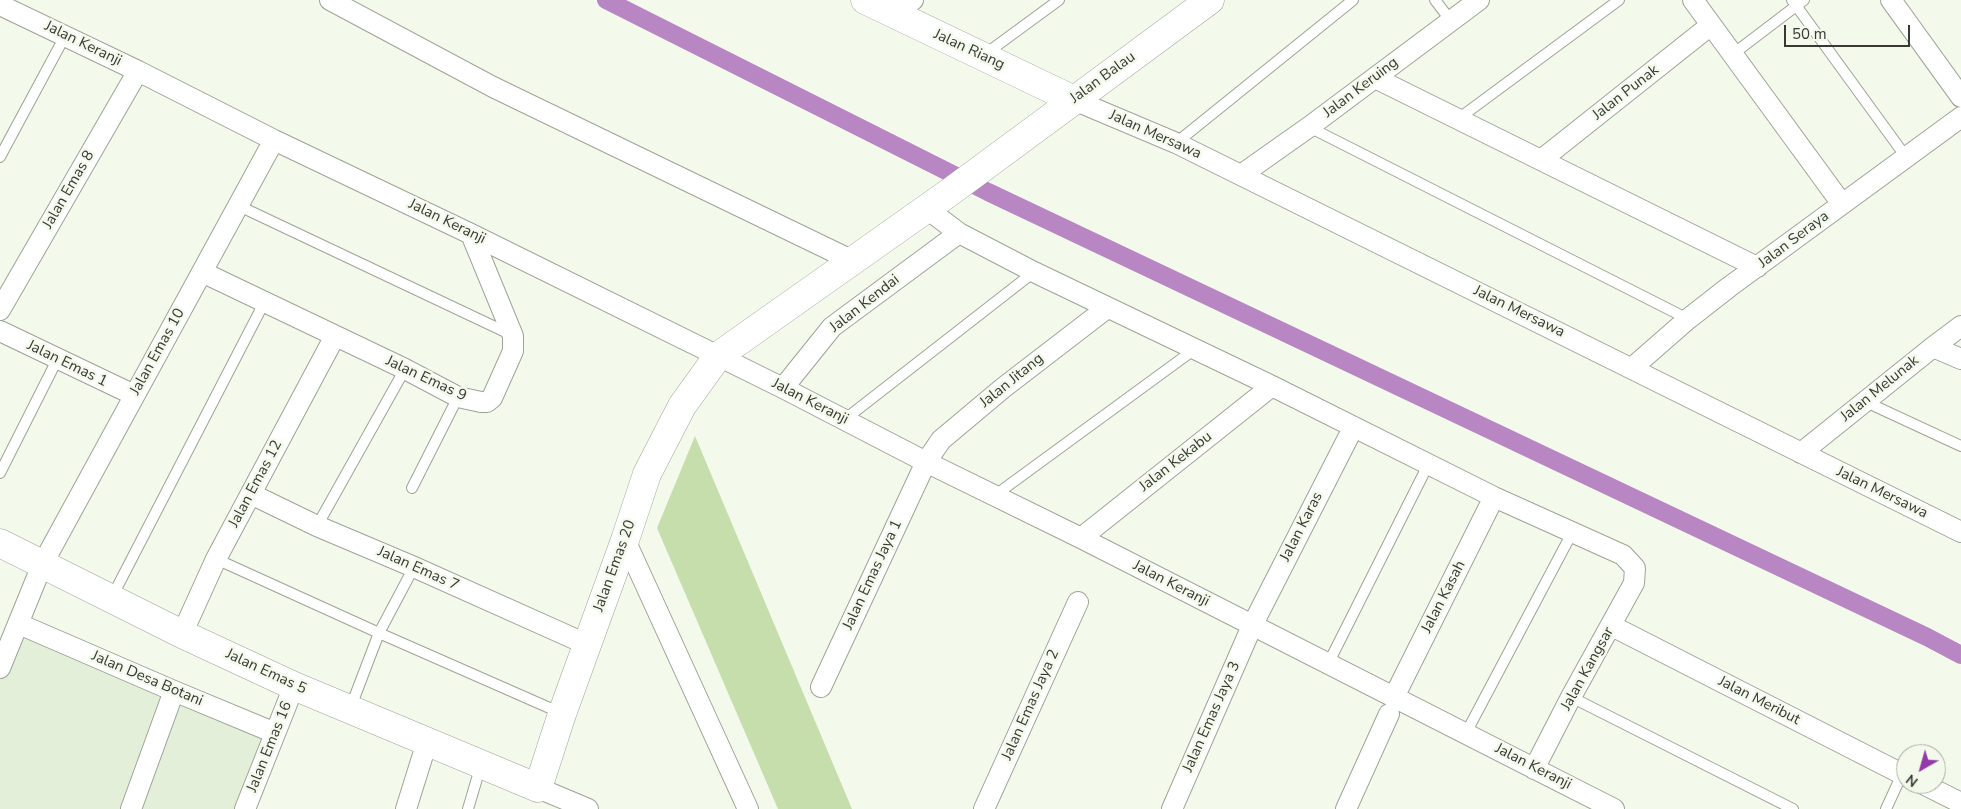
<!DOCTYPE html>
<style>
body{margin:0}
#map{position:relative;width:1961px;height:809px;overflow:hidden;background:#f3faec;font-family:"Nunito Sans",sans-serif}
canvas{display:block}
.north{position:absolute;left:1896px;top:744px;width:50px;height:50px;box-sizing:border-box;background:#f3faec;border:1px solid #a7ada2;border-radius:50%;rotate:218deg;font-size:14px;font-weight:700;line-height:20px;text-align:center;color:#363934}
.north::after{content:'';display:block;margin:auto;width:18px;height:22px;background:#923aa7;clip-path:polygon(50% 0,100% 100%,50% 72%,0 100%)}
.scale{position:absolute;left:1784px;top:25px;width:126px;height:22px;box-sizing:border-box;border:2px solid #363934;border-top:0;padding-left:6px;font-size:15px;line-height:18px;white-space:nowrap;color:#363934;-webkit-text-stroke:4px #f3faec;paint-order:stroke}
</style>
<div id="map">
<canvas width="1961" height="809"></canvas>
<div class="north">N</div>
<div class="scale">50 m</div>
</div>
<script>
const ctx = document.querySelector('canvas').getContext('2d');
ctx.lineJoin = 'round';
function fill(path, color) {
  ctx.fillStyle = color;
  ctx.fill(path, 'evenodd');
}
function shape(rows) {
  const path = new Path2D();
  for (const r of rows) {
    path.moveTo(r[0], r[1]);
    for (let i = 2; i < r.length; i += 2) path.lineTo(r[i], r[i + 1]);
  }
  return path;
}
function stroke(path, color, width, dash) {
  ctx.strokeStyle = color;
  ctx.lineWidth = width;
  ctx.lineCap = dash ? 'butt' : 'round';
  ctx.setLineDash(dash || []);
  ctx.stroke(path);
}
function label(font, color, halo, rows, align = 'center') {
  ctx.font = font + ' "Nunito Sans",sans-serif';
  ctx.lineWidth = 5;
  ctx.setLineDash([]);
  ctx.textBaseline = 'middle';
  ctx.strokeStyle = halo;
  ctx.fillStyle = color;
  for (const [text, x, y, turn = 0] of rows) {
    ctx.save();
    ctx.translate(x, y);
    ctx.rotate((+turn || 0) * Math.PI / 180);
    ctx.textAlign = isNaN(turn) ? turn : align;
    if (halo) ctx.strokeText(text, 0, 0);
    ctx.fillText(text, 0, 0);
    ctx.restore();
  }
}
fill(shape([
 [16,616,284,731,253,809,0,809,0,653]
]), '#e4efda');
fill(shape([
 [695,436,852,809,778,809,657,528]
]), '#c5deac');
stroke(shape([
 [606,0,988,192,1927,637,1961,655]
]), '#b786c3', 18);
const lane = shape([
 [1435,0,1451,21],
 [1792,0,1906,157],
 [1733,54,1804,0],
 [984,55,1059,0],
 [1458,119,1619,0],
 [1309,127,1688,319],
 [1176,143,1353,0],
 [0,157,65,36],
 [237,205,512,335],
 [1866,402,1961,446],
 [844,420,1034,272],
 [0,473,57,360],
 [412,488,458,397],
 [994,496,1195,349],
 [317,526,405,369],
 [216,559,379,633,561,713],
 [112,597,264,303],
 [1328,664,1429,463],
 [1571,697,1793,809],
 [350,709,379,633,414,567],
 [1466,733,1573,531],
 [468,809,481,765],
 [1886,809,1902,774]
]);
const street = shape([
 [330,0,493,87,853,261],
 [1693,0,1842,204],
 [1891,0,1961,97],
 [0,5,138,71,274,140,471,234,783,388,926,462,1081,538,1614,809],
 [894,14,913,0],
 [1375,78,1757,267],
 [1074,100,1176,143,1961,532],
 [1541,160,1711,25],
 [1241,175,1309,127,1479,0],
 [926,208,959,233,1034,272,1272,386,1494,497,1623,555,1635,568,1634,583,1571,697,1534,769],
 [202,272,405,369,458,397,481,402,487,402,492,398,513,351,513,336,471,234],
 [0,310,138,71],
 [0,331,134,395],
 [1933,347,1961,359],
 [1632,368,1688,319,1729,287,1961,117],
 [783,388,832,327,959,233],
 [1801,453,1933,347,1961,326],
 [251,494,317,526,414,567,586,644],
 [1081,538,1272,386],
 [625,540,748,809],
 [19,624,174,691,275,733],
 [1612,626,1906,776],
 [182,634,216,559,335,336],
 [0,668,42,565,274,140],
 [821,687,926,462,941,440,1003,388,1107,308],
 [1394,697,1494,497],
 [1923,784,1961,803],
 [538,788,588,809],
 [131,809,174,691],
 [245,809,294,686],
 [406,809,427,742],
 [984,809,1078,602],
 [1172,809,1252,626,1353,428],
 [1346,809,1389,714]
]);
const secondary = shape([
 [865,0,1074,100],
 [0,543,182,634,294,686,538,788,562,714,625,540,647,474,682,406,718,356,950,192,1210,0]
]);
stroke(lane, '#9da497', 12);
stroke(street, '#9da497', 22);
stroke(secondary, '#9da497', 29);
stroke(lane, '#fff', 10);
stroke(street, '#fff', 20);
stroke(secondary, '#fff', 28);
label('15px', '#363934', '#f3faec', [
 ["Jalan Keranji",83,44,26],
 ["Jalan Riang",969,50,25],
 ["Jalan Balau",1103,78,-36],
 ["Jalan Keruing",1361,88,-37],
 ["Jalan Punak",1626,93,-38],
 ["Jalan Mersawa",1155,135,24],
 ["Jalan Emas 8",69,190,-60],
 ["Jalan Keranji",447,222,26],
 ["Jalan Seraya",1794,240,-37],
 ["Jalan Kendai",865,304,-38],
 ["Jalan Mersawa",1519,312,26],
 ["Jalan Emas 10",158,352,-61],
 ["Jalan Emas 1",67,364,26],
 ["Jalan Emas 9",426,379,25],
 ["Jalan Jitang",1012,381,-39],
 ["Jalan Melunak",1880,389,-39],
 ["Jalan Keranji",810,402,27],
 ["Jalan Kekabu",1176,462,-38],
 ["Jalan Emas 12",256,484,-62],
 ["Jalan Mersawa",1882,493,26],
 ["Jalan Karas",1302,527,-63],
 ["Jalan Emas 20",615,566,-70],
 ["Jalan Emas 7",418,569,24],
 ["Jalan Emas Jaya 1",873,575,-65],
 ["Jalan Keranji",1171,584,27],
 ["Jalan Kasah",1444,597,-63],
 ["Jalan Kangsar",1588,669,-61],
 ["Jalan Emas 5",266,672,25],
 ["Jalan Desa Botani",147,679,23],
 ["Jalan Meribut",1759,701,27],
 ["Jalan Emas Jaya 2",1031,705,-66],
 ["Jalan Emas Jaya 3",1212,717,-66],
 ["Jalan Emas 16",270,747,-68],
 ["Jalan Keranji",1533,767,27]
]);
</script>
